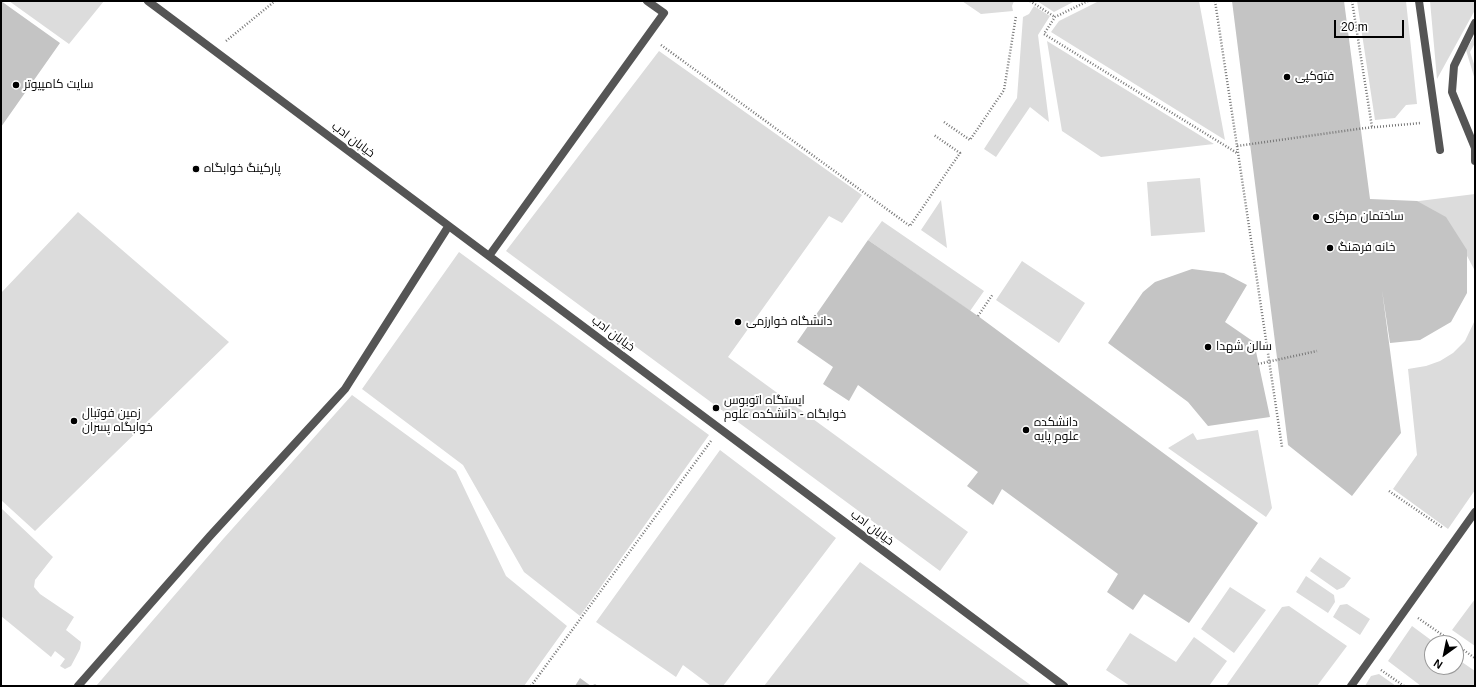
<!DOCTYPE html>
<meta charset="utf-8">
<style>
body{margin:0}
#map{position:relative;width:1476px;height:687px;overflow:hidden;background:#fff;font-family:Arial,sans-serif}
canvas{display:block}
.frame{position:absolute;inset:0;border:2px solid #000;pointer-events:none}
.north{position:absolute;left:1424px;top:635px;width:40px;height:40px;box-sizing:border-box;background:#fff;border:1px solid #999;border-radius:50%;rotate:213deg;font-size:11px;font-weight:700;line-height:16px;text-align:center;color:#000}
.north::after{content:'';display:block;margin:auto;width:14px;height:18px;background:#000;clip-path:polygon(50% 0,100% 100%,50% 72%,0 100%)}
.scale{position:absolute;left:1334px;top:20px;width:70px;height:18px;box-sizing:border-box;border:2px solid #000;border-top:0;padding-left:5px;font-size:12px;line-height:14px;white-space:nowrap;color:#000;-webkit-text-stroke:3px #fff;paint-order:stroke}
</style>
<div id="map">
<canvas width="1476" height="687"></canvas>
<div class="frame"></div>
<div class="north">N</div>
<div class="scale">20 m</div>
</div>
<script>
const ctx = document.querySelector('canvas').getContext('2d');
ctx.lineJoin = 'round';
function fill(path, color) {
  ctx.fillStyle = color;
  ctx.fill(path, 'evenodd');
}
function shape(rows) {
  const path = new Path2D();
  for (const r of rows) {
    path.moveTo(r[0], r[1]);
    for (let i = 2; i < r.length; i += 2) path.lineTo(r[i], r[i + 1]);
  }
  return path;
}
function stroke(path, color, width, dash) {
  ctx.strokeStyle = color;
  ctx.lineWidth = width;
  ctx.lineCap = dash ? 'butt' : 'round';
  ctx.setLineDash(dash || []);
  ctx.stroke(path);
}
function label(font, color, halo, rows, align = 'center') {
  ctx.font = font + ' Arial,Cairo,sans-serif';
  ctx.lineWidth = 4;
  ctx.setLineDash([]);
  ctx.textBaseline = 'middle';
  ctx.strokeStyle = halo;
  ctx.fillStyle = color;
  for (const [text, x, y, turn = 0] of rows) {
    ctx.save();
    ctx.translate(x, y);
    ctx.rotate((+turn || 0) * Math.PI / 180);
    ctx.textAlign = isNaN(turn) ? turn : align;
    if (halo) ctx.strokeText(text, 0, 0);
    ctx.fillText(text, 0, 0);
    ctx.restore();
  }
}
fill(shape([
 [9,1,104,1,69,44],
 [962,1,1014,1,1012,6,1013,11,981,14],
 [1037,1,1075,1,1054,12],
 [1099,1,1199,1,1225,140,1051,32,1059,21],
 [1357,1,1406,1,1417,104,1406,105,1395,118,1375,120],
 [1430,1,1475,1,1475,10,1437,79],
 [1034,6,1050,16,1038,35,1049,122,1030,107,996,157,984,149,1017,98,1023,17,1029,14],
 [1475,35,1475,43,1470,52,1475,67,1475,80,1466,50],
 [1047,41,1214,144,1101,157,1062,131],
 [659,51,862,195,842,223,829,216,728,357,968,532,940,571,506,251],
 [1200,178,1205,232,1151,236,1147,182],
 [1475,194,1475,271,1466,254,1387,205],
 [941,200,947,248,921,230],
 [78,212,229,342,35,531,1,500,1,293],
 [882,221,984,291,970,311,868,240],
 [459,252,709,435,580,616,524,572,463,465,362,389],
 [1022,261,1085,303,1059,343,996,300],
 [1475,320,1475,490,1448,529,1393,489,1417,455,1408,369,1426,366,1440,361,1453,353,1465,341],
 [352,395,456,471,506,576,567,626,524,686,96,686,224,538],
 [1258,430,1272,508,1266,517,1168,448,1193,433,1197,440],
 [720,450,836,538,723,686,711,686,683,665,676,677,596,622],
 [1,508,53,557,35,580,34,587,40,594,74,617,66,630,81,642,80,649,71,666,65,669,60,666,65,659,55,651,51,657,1,616],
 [1320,557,1351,578,1344,587,1337,590,1310,571],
 [860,562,1032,686,764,686],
 [1306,576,1334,595,1335,602,1328,613,1296,592],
 [1230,587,1266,610,1234,653,1201,629],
 [1475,599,1475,646,1452,630],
 [1347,604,1370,619,1360,635,1333,617,1340,605],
 [1289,606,1347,646,1317,686,1226,686,1282,607],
 [1412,626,1435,643,1432,643,1432,667,1456,667,1456,658,1475,671,1475,686,1421,686,1388,661],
 [1130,633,1176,662,1194,637,1227,661,1209,686,1130,686,1106,670],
 [1379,674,1396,686,1365,686,1371,676]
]), '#dcdcdc');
fill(shape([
 [1,1,60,43,1,127],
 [1232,1,1344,1,1370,199,1417,201,1446,217,1467,250,1467,293,1451,322,1420,340,1390,343,1382,290,1401,433,1352,496,1288,445],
 [868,240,978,316,1258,523,1189,623,1144,594,1133,610,1107,592,1118,574,1002,489,993,505,967,486,978,472,858,385,849,401,823,384,833,367,797,342],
 [1192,269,1224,273,1247,285,1225,322,1254,342,1270,417,1208,426,1188,402,1108,343,1143,292,1155,282],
 [580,678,591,686,595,684,598,686,575,686]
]), '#c4c4c4');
stroke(shape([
 [1030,1,1055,17],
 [1088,1,1055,17,1044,34,1237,153],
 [1215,1,1237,146,1365,128,1421,123],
 [1352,1,1372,127],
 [226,41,275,1],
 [661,45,910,226,960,153,934,135],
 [944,122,970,140,1004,90,1016,16],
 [1237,146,1282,447],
 [978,316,993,294],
 [1389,491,1443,528],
 [1418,618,1454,643],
 [1456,645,1475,658],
 [1381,670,1404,686],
 [531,686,711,441]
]), '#777', 2.5, [1, 2]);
stroke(shape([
 [148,1,1064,686],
 [1419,1,1440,150],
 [1475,148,1452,92,1454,66,1475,23],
 [1475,148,1475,161],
 [489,256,664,13,647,1],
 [78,686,210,536,345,389,448,227],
 [1351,686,1475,512]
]), '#555', 8);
stroke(shape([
 [1258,364,1317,351]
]), '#777', 2.5, [1, 2]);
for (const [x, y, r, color] of [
 [1287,77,4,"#000"],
 [16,85,4,"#000"],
 [196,169,4,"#000"],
 [1316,217,4,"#000"],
 [1330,248,4,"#000"],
 [738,322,4,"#000"],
 [1208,347,4,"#000"],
 [716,408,4,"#000"],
 [74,421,4,"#000"],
 [1026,430,4,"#000"]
]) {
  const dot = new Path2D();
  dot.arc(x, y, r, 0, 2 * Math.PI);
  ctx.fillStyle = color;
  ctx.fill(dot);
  stroke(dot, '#fff', 1.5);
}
label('12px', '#000', '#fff', [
 ["فتوکپی",1295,77],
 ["سایت کامپیوتر",24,85],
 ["پارکینگ خوابگاه",204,169],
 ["ساختمان مرکزی",1324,217],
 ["خانه فرهنگ",1338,248],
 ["دانشگاه خوارزمی",746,322],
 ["سالن شهدا",1216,347],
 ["ایستگاه اتوبوس",724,401],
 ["خوابگاه - دانشکده علوم",724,415],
 ["زمین فوتبال",82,414],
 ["خوابگاه پسران",82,428],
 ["دانشکده",1034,423],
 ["علوم پایه",1034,437]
], 'left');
label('12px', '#000', '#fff', [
 ["خیابان ادب",353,140,37],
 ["خیابان ادب",613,334,37],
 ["خیابان ادب",872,528,37]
]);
</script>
